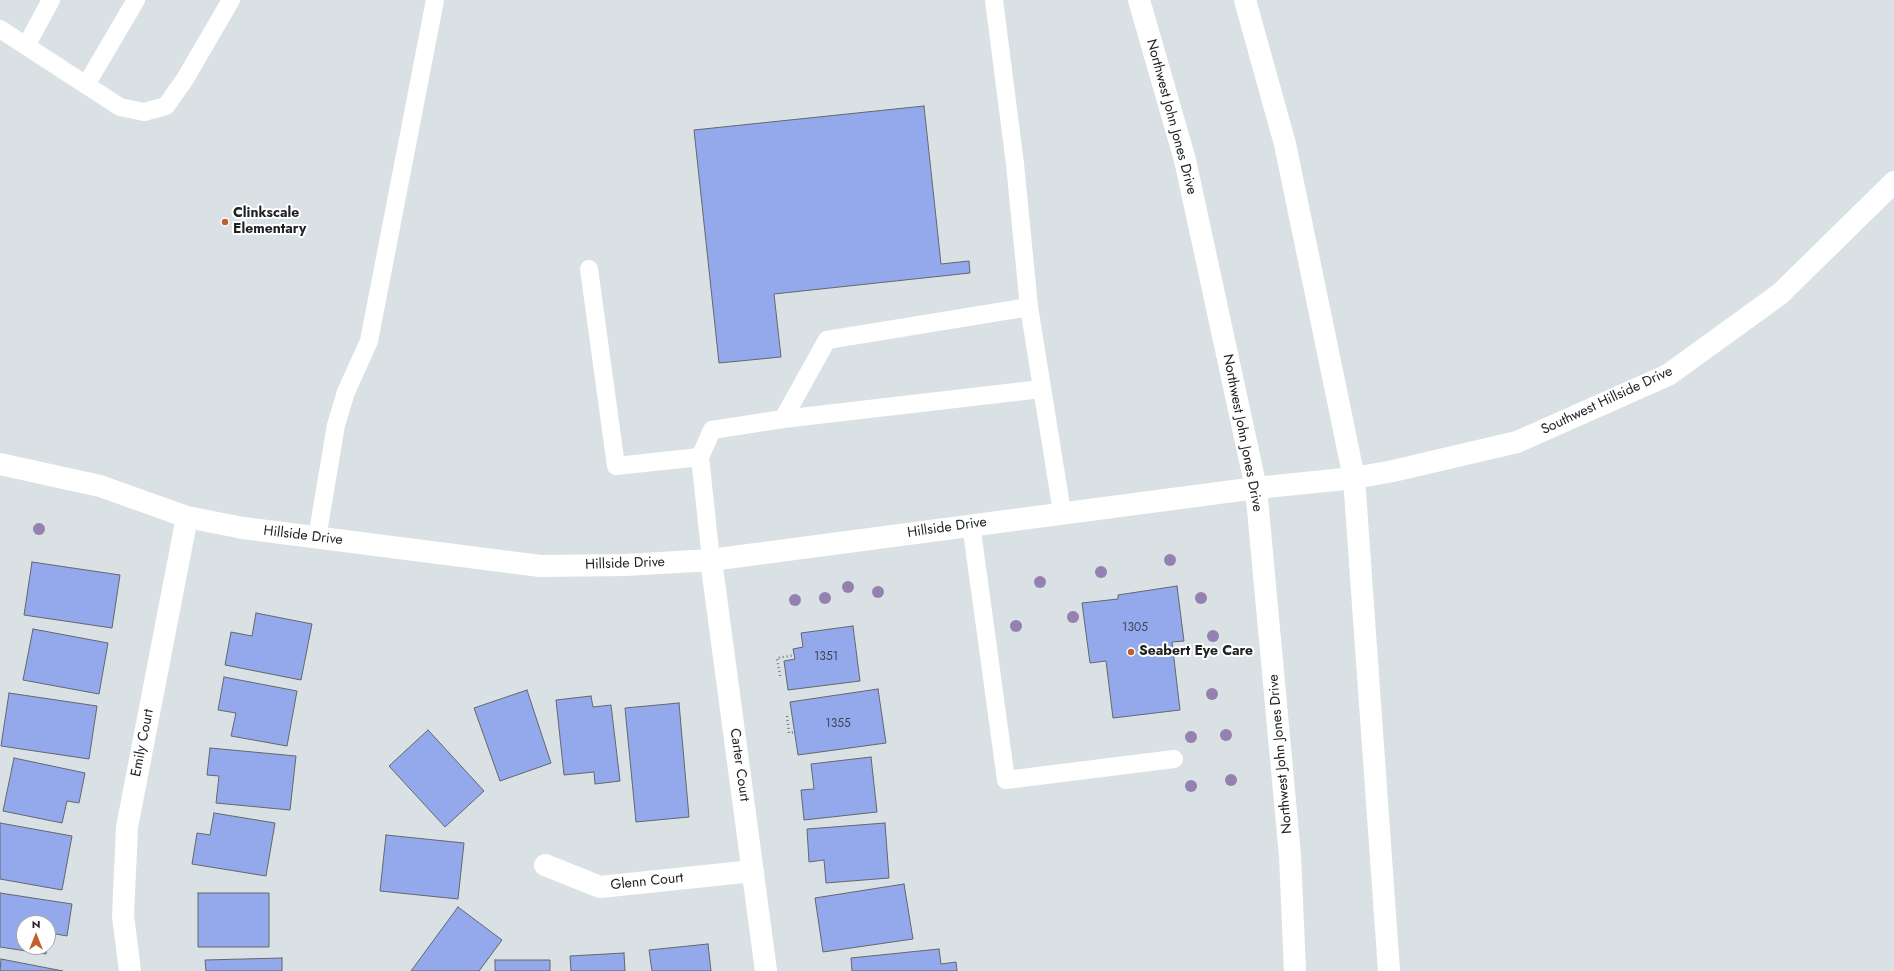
<!DOCTYPE html>
<style>
body{margin:0}
#map{position:relative;width:1894px;height:971px;overflow:hidden;background:#dae1e5;font-family:Jost,sans-serif}
canvas{display:block}
.north{position:absolute;left:16px;top:915px;width:40px;height:40px;box-sizing:border-box;background:#fff;border:1px solid #a6a7a7;border-radius:50%;rotate:0deg;font-size:11px;font-weight:700;line-height:16px;text-align:center;color:#202224}
.north::after{content:'';display:block;margin:auto;width:14px;height:18px;background:#c35f28;clip-path:polygon(50% 0,100% 100%,50% 72%,0 100%)}
</style>
<div id="map">
<canvas width="1894" height="971"></canvas>
<div class="north">N</div>
</div>
<script>
const ctx = document.querySelector('canvas').getContext('2d');
ctx.lineJoin = 'round';
function fill(path, color) {
  ctx.fillStyle = color;
  ctx.fill(path, 'evenodd');
}
function shape(rows) {
  const path = new Path2D();
  for (const r of rows) {
    path.moveTo(r[0], r[1]);
    for (let i = 2; i < r.length; i += 2) path.lineTo(r[i], r[i + 1]);
  }
  return path;
}
function stroke(path, color, width, dash) {
  ctx.strokeStyle = color;
  ctx.lineWidth = width;
  ctx.lineCap = dash ? 'butt' : 'round';
  ctx.setLineDash(dash || []);
  ctx.stroke(path);
}
function label(font, color, halo, rows, align = 'center') {
  ctx.font = font + ' Jost,sans-serif';
  ctx.lineWidth = 4;
  ctx.setLineDash([]);
  ctx.textBaseline = 'middle';
  ctx.strokeStyle = halo;
  ctx.fillStyle = color;
  for (const [text, x, y, turn = 0] of rows) {
    ctx.save();
    ctx.translate(x, y);
    ctx.rotate((+turn || 0) * Math.PI / 180);
    ctx.textAlign = isNaN(turn) ? turn : align;
    if (halo) ctx.strokeText(text, 0, 0);
    ctx.fillText(text, 0, 0);
    ctx.restore();
  }
}
const building = shape([
 [924,106,941,264,969,261,970,273,774,294,781,357,719,363,694,130,924,106],
 [32,562,120,575,112,628,24,615,32,562],
 [1177,586,1184,641,1172,642,1180,710,1113,718,1106,661,1090,663,1082,603,1118,599,1118,595,1177,586],
 [256,613,312,624,301,680,225,665,231,632,252,636,256,613],
 [853,626,860,681,788,690,784,661,795,659,793,649,803,647,801,633,853,626],
 [33,629,108,643,99,694,23,680,33,629],
 [224,677,297,691,287,746,231,736,236,713,218,710,224,677],
 [878,689,886,743,798,755,790,702,878,689],
 [527,690,551,763,500,781,474,708,527,690],
 [9,693,97,706,89,759,1,746,9,693],
 [591,696,593,707,611,705,620,781,595,784,594,772,564,775,556,700,591,696],
 [679,703,689,817,636,822,625,708,679,703],
 [428,730,484,791,445,827,389,766,428,730],
 [210,748,296,756,290,810,216,803,219,776,207,775,210,748],
 [871,757,877,812,804,820,801,790,814,789,811,764,871,757],
 [14,758,85,773,79,803,67,801,62,823,3,811,14,758],
 [214,813,275,823,266,876,192,864,197,833,210,835,214,813],
 [0,823,72,836,62,890,0,879,0,823],
 [885,823,889,878,826,883,824,860,809,862,807,829,885,823],
 [386,835,464,843,458,899,380,891,386,835],
 [904,884,913,939,823,952,815,898,904,884],
 [0,893,72,904,67,936,50,933,48,943,48,923,24,923,24,947,47,947,46,954,0,947,0,893],
 [198,893,269,893,269,947,198,947,198,893],
 [458,907,502,940,479,971,411,971,458,907],
 [708,944,711,971,652,971,649,950,708,944],
 [939,949,941,964,956,962,957,971,852,971,851,958,939,949],
 [624,953,625,971,571,971,570,956,624,953],
 [282,958,282,971,206,971,205,960,282,958],
 [1,959,63,971,0,971,1,959],
 [495,960,550,960,550,971,495,971,495,960]
]);
fill(building, '#94a9eb');
stroke(building, '#64666b', 1);
stroke(shape([
 [780,676,777,658,795,655],
 [787,716,789,733,794,732]
]), '#767a7d', 2.5, [1, 3]);
stroke(shape([
 [994,0,1015,164,1029,307,1062,512],
 [0,29,120,107,144,112,166,106,185,79,231,0],
 [26,46,51,0],
 [86,85,136,0],
 [589,269,616,466,700,457],
 [783,419,1041,389],
 [971,524,1006,780,1174,759],
 [317,538,336,425,346,392,369,341,435,0],
 [711,560,700,457,712,430,783,419,827,340,1029,307]
]), '#fff', 18);
stroke(shape([
 [0,464,100,486,187,517,243,528,540,566,625,565,711,560,1256,488],
 [711,560,766,971],
 [545,865,600,887,753,871],
 [130,971,123,916,127,827,187,517]
]), '#fff', 22);
stroke(shape([
 [1256,488,1354,478,1393,471,1517,442,1668,375,1780,294,1894,182]
]), '#fff', 22);
stroke(shape([
 [1139,0,1185,160,1256,488,1290,856,1295,971],
 [1245,0,1285,144,1354,478,1389,971]
]), '#fff', 22);
ctx.fillStyle = '#9481af';
for (const [x, y] of [
 [39,529],
 [1170,560],
 [1101,572],
 [1040,582],
 [848,587],
 [878,592],
 [825,598],
 [1201,598],
 [795,600],
 [1073,617],
 [1016,626],
 [1213,636],
 [1212,694],
 [1226,735],
 [1191,737],
 [1231,780],
 [1191,786]
]) {
  ctx.beginPath();
  ctx.arc(x, y, 6, 0, 2 * Math.PI);
  ctx.fill();
}
for (const [x, y, r, color] of [
 [225,222,4,"#c35f28"],
 [1131,652,4,"#c35f28"]
]) {
  const dot = new Path2D();
  dot.arc(x, y, r, 0, 2 * Math.PI);
  ctx.fillStyle = color;
  ctx.fill(dot);
  stroke(dot, '#fff', 1.5);
}
label('12px', '#3d4456', null, [
 ["1305",1135,628],
 ["1351",826,657],
 ["1355",838,724]
]);
label('14px', '#202224', '#fff', [
 ["Northwest John Jones Drive",1171,117,75],
 ["Southwest Hillside Drive",1607,401,-25],
 ["Northwest John Jones Drive",1242,433,79],
 ["Hillside Drive",947,528,-8],
 ["Hillside Drive",303,536,7],
 ["Hillside Drive",625,564,-2],
 ["Emily Court",143,743,-79],
 ["Northwest John Jones Drive",1281,754,-95],
 ["Carter Court",739,765,82],
 ["Glenn Court",647,882,-6]
]);
label('bold 14px', '#202224', '#fff', [
 ["Clinkscale",233,214],
 ["Elementary",233,230],
 ["Seabert Eye Care",1139,652]
], 'left');
</script>
